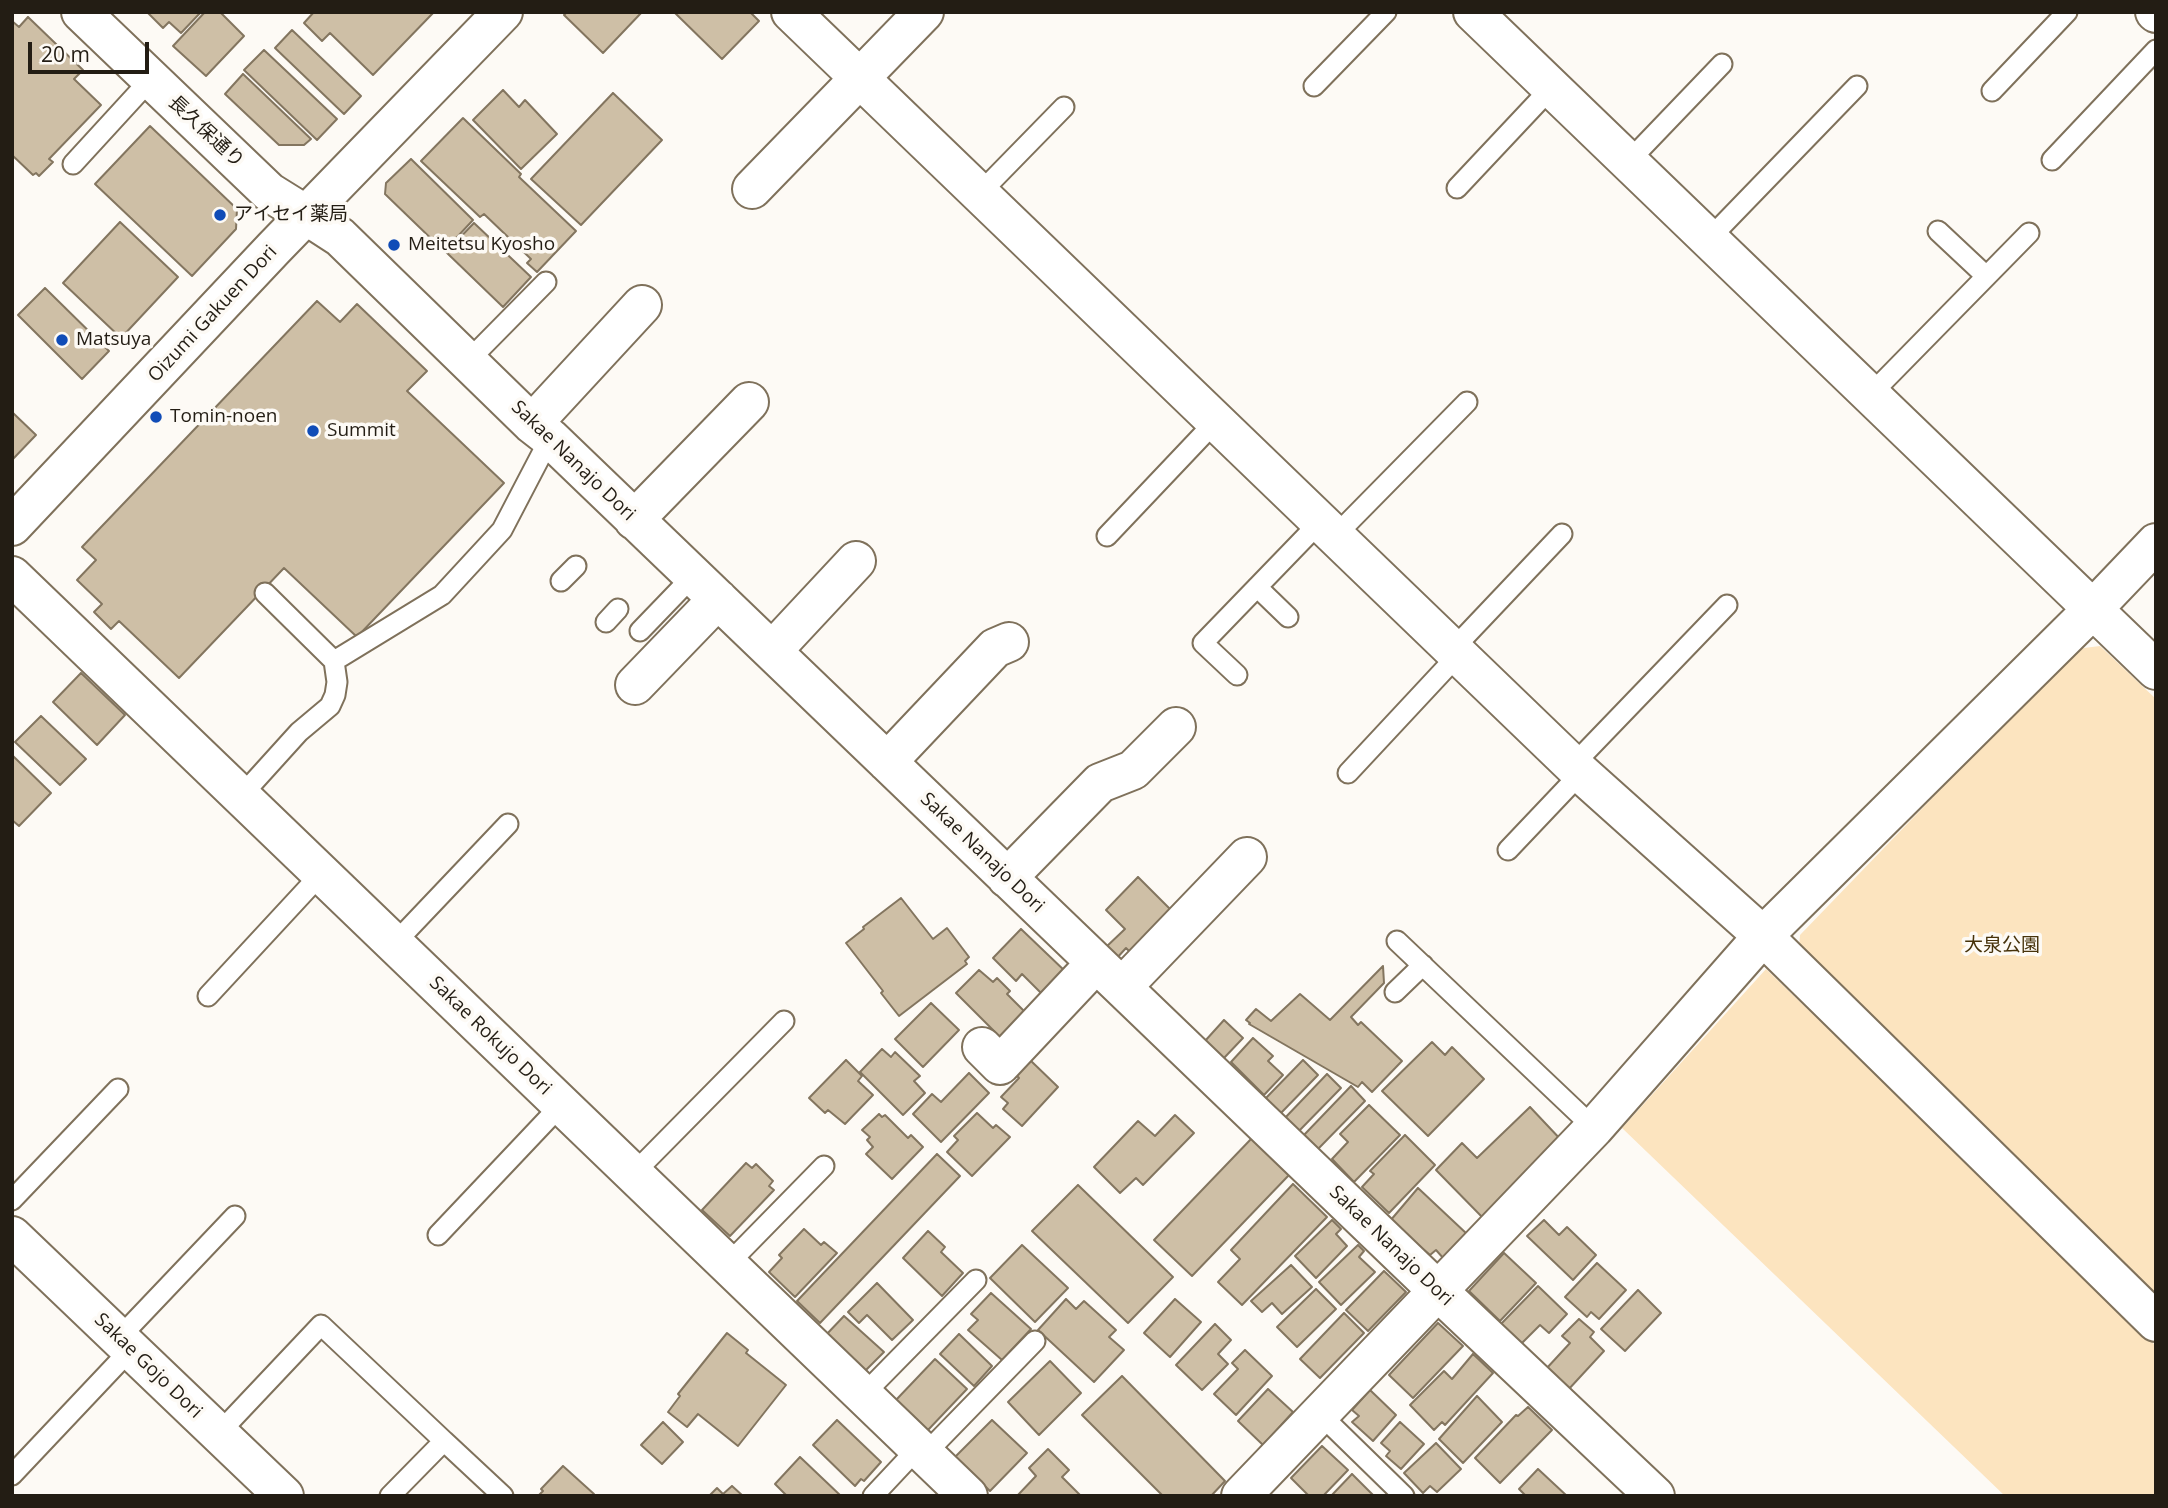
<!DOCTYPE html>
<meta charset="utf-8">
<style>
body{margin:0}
#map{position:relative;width:2168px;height:1508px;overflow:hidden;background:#fdfaf5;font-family:"Open Sans",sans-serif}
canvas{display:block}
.frame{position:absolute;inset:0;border:14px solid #231d14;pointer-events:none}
.scale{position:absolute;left:28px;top:42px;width:121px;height:32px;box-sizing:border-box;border:4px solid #231d14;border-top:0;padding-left:9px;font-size:21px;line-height:24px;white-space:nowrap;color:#231d14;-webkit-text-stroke:5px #fdfaf5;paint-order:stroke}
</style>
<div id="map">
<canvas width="2168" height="1508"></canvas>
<div class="frame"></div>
<div class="scale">20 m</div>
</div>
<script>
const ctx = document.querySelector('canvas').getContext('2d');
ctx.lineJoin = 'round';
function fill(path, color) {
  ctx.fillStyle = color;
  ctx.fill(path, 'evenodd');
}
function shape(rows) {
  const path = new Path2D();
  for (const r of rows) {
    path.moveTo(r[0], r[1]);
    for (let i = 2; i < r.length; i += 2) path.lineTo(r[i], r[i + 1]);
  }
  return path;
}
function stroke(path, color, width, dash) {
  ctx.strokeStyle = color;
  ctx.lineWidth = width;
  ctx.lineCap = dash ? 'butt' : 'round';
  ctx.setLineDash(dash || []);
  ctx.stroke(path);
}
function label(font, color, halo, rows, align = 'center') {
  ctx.font = font + ' "Open Sans","Noto Sans JP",sans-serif';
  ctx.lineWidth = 7;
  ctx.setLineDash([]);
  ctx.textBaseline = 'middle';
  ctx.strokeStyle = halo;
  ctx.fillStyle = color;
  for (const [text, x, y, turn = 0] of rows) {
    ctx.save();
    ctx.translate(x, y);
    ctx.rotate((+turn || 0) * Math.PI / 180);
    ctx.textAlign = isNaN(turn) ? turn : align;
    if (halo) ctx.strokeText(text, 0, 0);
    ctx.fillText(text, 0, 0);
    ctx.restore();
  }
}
fill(shape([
 [2100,646,2156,699,2156,1304,1798,964,1800,935,2076,649],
 [1766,969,2156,1346,2156,1496,2005,1496,1622,1128]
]), '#fce4bf');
const building = shape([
 [147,12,201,12,181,33,169,22,163,28,147,12],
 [205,12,220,12,244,36,206,76,173,46,205,12],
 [314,12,434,12,373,75,330,33,322,41,304,23,314,12],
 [567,12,642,12,603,53,564,15,567,12],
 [674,12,750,12,759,21,722,59,674,12],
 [28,17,83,70,74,79,101,105,49,159,53,162,39,176,36,173,33,175,12,155,12,21,19,27,28,17],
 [292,30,361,96,344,114,275,48,292,30],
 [264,50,337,119,317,140,244,70,264,50],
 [243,74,311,139,304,145,279,145,225,94,243,74],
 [503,90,519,107,525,100,557,134,521,169,473,120,503,90],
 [613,93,662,140,581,225,531,179,613,93],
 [463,118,521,174,519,177,576,231,537,272,527,263,531,259,484,214,480,217,421,161,463,118],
 [150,126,237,209,236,229,192,276,95,184,150,126],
 [411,159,473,220,444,251,385,194,386,183,411,159],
 [120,222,178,277,121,338,63,283,120,222],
 [474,223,531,277,503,307,446,252,474,223],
 [45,288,109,351,82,379,18,315,45,288],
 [317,301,340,322,357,304,427,371,407,391,504,483,357,637,284,568,179,678,119,621,111,629,94,612,102,604,77,580,96,560,82,547,317,301],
 [12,412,36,435,12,460,12,412],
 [81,673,125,715,97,745,53,702,81,673],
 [41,716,86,759,60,785,15,742,41,716],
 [12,755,51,793,19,826,12,820,12,755],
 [1138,877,1173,912,1132,954,1126,948,1116,959,1105,948,1125,929,1106,910,1138,877],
 [901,898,933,939,947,928,969,957,965,961,967,964,899,1016,881,993,883,991,846,943,864,929,863,927,901,898],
 [1021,929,1067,973,1044,996,1022,974,1016,981,993,958,1021,929],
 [1383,966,1384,983,1351,1017,1358,1025,1361,1022,1402,1061,1372,1092,1362,1082,1358,1087,1249,1024,1250,1023,1246,1020,1256,1009,1271,1021,1300,994,1330,1020,1383,966],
 [979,970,993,982,997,978,1010,991,1007,994,1026,1013,1001,1038,956,993,979,970],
 [931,1003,959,1030,923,1067,895,1039,931,1003],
 [1224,1020,1243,1038,1224,1058,1205,1041,1224,1020],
 [1253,1038,1273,1056,1268,1061,1283,1075,1264,1095,1231,1062,1253,1038],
 [1432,1042,1445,1055,1452,1047,1484,1079,1428,1136,1382,1091,1432,1042],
 [882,1049,891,1057,895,1052,920,1076,914,1081,925,1093,903,1115,860,1072,882,1049],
 [1029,1059,1058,1087,1022,1126,1003,1109,1008,1103,1001,1097,1019,1078,1015,1074,1029,1059],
 [846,1060,862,1076,858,1081,873,1095,845,1124,828,1110,825,1113,809,1098,846,1060],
 [1303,1060,1318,1075,1280,1114,1265,1099,1303,1060],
 [969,1073,989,1093,941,1142,913,1114,932,1094,941,1102,969,1073],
 [1327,1074,1341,1088,1297,1133,1283,1120,1327,1074],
 [1351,1086,1365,1101,1318,1149,1304,1135,1351,1086],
 [1369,1105,1400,1135,1354,1182,1332,1159,1348,1142,1340,1134,1369,1105],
 [1530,1107,1563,1142,1484,1219,1436,1170,1462,1143,1477,1158,1530,1107],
 [977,1113,993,1128,996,1125,1010,1137,972,1176,947,1152,958,1140,954,1136,977,1113],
 [879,1114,882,1117,885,1115,908,1138,911,1135,923,1147,892,1179,866,1154,873,1147,867,1140,870,1137,862,1130,879,1114],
 [1175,1115,1194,1133,1143,1185,1136,1178,1120,1193,1094,1167,1138,1121,1155,1136,1175,1115],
 [1405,1135,1435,1165,1389,1213,1362,1187,1374,1174,1370,1171,1405,1135],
 [1252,1138,1289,1175,1192,1276,1154,1240,1252,1138],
 [937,1154,960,1176,820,1323,797,1301,937,1154],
 [746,1163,752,1168,756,1164,773,1181,769,1186,774,1190,730,1236,702,1210,746,1163],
 [1293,1184,1327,1217,1242,1305,1218,1282,1240,1259,1231,1250,1293,1184],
 [1078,1185,1173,1277,1128,1323,1032,1231,1078,1185],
 [1418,1188,1467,1234,1444,1259,1436,1250,1430,1255,1390,1221,1418,1188],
 [1332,1220,1341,1229,1336,1234,1347,1246,1316,1278,1295,1256,1332,1220],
 [1544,1220,1559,1235,1567,1227,1596,1255,1573,1280,1527,1236,1544,1220],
 [804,1229,821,1245,824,1242,837,1253,795,1297,769,1272,782,1258,779,1255,804,1229],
 [928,1231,945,1247,941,1252,963,1273,942,1296,903,1258,928,1231],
 [1022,1245,1068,1288,1035,1322,990,1278,1022,1245],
 [1358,1245,1364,1251,1359,1257,1375,1272,1341,1305,1319,1282,1358,1245],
 [1504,1253,1536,1283,1500,1321,1469,1291,1504,1253],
 [1597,1263,1626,1290,1599,1319,1591,1312,1587,1317,1565,1297,1597,1263],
 [1291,1265,1312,1287,1282,1314,1272,1303,1262,1312,1251,1301,1291,1265],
 [1384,1271,1406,1292,1368,1331,1346,1310,1384,1271],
 [877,1283,913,1320,892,1340,867,1315,859,1323,848,1312,877,1283],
 [1538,1286,1567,1314,1549,1333,1540,1325,1520,1345,1500,1325,1538,1286],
 [1316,1289,1336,1309,1297,1347,1277,1327,1316,1289],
 [1638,1290,1661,1313,1625,1351,1601,1329,1638,1290],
 [991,1293,1031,1329,1002,1360,968,1330,978,1320,971,1314,991,1293],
 [1066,1299,1076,1309,1084,1301,1116,1330,1109,1337,1124,1350,1094,1382,1038,1330,1066,1299],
 [1175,1299,1201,1322,1170,1357,1144,1333,1175,1299],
 [1344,1313,1364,1333,1320,1378,1300,1359,1344,1313],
 [844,1316,884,1352,864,1372,825,1336,844,1316],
 [1579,1319,1594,1332,1590,1337,1604,1351,1568,1390,1546,1369,1570,1343,1562,1336,1579,1319],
 [1438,1323,1463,1346,1413,1398,1389,1375,1438,1323],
 [1215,1324,1231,1340,1218,1354,1228,1364,1202,1390,1176,1365,1215,1324],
 [727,1333,748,1350,746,1353,786,1385,738,1446,698,1414,687,1427,668,1412,680,1396,678,1394,727,1333],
 [959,1334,992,1366,974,1386,940,1354,959,1334],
 [1245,1350,1272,1376,1236,1415,1214,1394,1238,1369,1232,1363,1245,1350],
 [1473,1354,1493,1373,1445,1425,1442,1422,1434,1430,1410,1405,1444,1371,1452,1379,1473,1354],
 [935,1359,967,1389,928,1430,896,1400,935,1359],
 [1050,1361,1081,1393,1039,1435,1008,1402,1050,1361],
 [1122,1376,1225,1481,1211,1496,1163,1496,1082,1415,1122,1376],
 [1268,1389,1293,1412,1263,1445,1238,1421,1268,1389],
 [1370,1390,1396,1415,1373,1441,1352,1422,1359,1416,1352,1410,1370,1390],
 [1477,1396,1502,1422,1463,1463,1439,1439,1477,1396],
 [1528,1407,1552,1430,1500,1483,1475,1458,1516,1415,1518,1416,1528,1407],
 [837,1420,881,1462,864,1481,861,1479,855,1486,813,1445,837,1420],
 [992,1420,1027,1453,990,1491,955,1457,992,1420],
 [663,1422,683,1442,662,1464,641,1445,663,1422],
 [1400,1422,1424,1444,1401,1469,1386,1456,1390,1451,1381,1443,1400,1422],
 [1436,1443,1461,1469,1437,1492,1430,1486,1423,1493,1404,1473,1436,1443],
 [1322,1446,1348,1470,1323,1496,1309,1496,1291,1478,1322,1446],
 [1048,1449,1069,1470,1062,1477,1081,1496,1017,1496,1036,1476,1029,1468,1048,1449],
 [800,1457,841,1496,787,1496,775,1484,800,1457],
 [563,1466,594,1494,592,1496,538,1496,543,1491,541,1489,563,1466],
 [1538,1469,1567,1496,1526,1496,1519,1489,1538,1469],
 [1352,1474,1374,1496,1331,1496,1352,1474],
 [732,1486,743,1496,709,1496,717,1488,723,1494,732,1486]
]);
fill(building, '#cebfa6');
stroke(building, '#83755f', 2);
const service = shape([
 [1314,86,1386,12],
 [1992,91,2067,12],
 [2052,160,2156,50],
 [1628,162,1722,64],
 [73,164,150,80],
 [1457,188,1551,88],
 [979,194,1064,107],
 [1938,231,1986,276],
 [1708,240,1857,86],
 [468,361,546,282],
 [1870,395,2029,233],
 [1107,536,1216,421],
 [1335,536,1467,402],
 [561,581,576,566],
 [1257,587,1288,617],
 [606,622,618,609],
 [640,631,693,576],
 [1453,649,1562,534],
 [334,661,442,595,502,530,550,438],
 [1237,675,1203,643,1320,522],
 [1573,765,1727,605],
 [1348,773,1458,655],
 [242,795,299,732,330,706,335,695,337,682,334,661,265,593],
 [1508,850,1581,773],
 [1397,941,1594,1128],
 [394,944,508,824],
 [1395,992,1423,965],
 [208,996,321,874],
 [633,1174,784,1021],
 [12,1200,118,1089],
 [438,1235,561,1105],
 [727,1265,824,1166],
 [119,1338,235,1216],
 [863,1395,976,1280],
 [1320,1414,1404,1496],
 [219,1433,321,1325,444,1441,390,1496],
 [444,1441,503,1496],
 [925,1454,1035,1341],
 [12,1475,131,1349],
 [873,1496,918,1448]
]);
const minor = shape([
 [791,12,1581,773,1763,936,2156,1322],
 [1473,12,2156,670],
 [2155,12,2156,13],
 [752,189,924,12],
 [306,215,340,237,532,424,550,438,1438,1291,1655,1496],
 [532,424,642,305],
 [634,520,749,402],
 [12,576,968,1496],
 [772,651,856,561],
 [635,685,718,599],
 [887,762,995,648,1009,642],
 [1007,878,1100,783,1133,770,1176,727],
 [1122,987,1247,857],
 [982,1047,1000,1065,1096,963],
 [12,1236,284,1496],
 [1241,1496,1594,1128,1763,936,2093,609,2156,543]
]);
const tertiary = shape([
 [81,12,269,192,306,215],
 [12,526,274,248,503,12]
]);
stroke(service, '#7f715b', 23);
stroke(minor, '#7f715b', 42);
stroke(tertiary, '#7f715b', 42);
stroke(service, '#fff', 19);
stroke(minor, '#fff', 38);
stroke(tertiary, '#fff', 38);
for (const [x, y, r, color] of [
 [220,215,7,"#104cb7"],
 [394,245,7,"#104cb7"],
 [62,340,7,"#104cb7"],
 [156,417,7,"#104cb7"],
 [313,431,7,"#104cb7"]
]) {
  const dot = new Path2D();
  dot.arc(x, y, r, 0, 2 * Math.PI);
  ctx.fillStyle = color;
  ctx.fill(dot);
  stroke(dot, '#fdfaf5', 2.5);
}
label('19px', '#231d14', '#fdfaf5', [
 ["長久保通り",206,132,43],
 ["Oizumi Gakuen Dori",213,314,-47],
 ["Sakae Nanajo Dori",573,461,44],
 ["Sakae Nanajo Dori",982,853,44],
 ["Sakae Rokujo Dori",490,1036,44],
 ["Sakae Nanajo Dori",1391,1246,44],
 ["Sakae Gojo Dori",148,1366,44]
]);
label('19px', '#231d14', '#fdfaf5', [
 ["アイセイ薬局",234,215],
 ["Meitetsu Kyosho",408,245],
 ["Matsuya",76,340],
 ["Tomin-noen",170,417],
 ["Summit",327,431]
], 'left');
label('19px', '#46320a', '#fdfaf5', [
 ["大泉公園",2002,946]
]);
</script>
